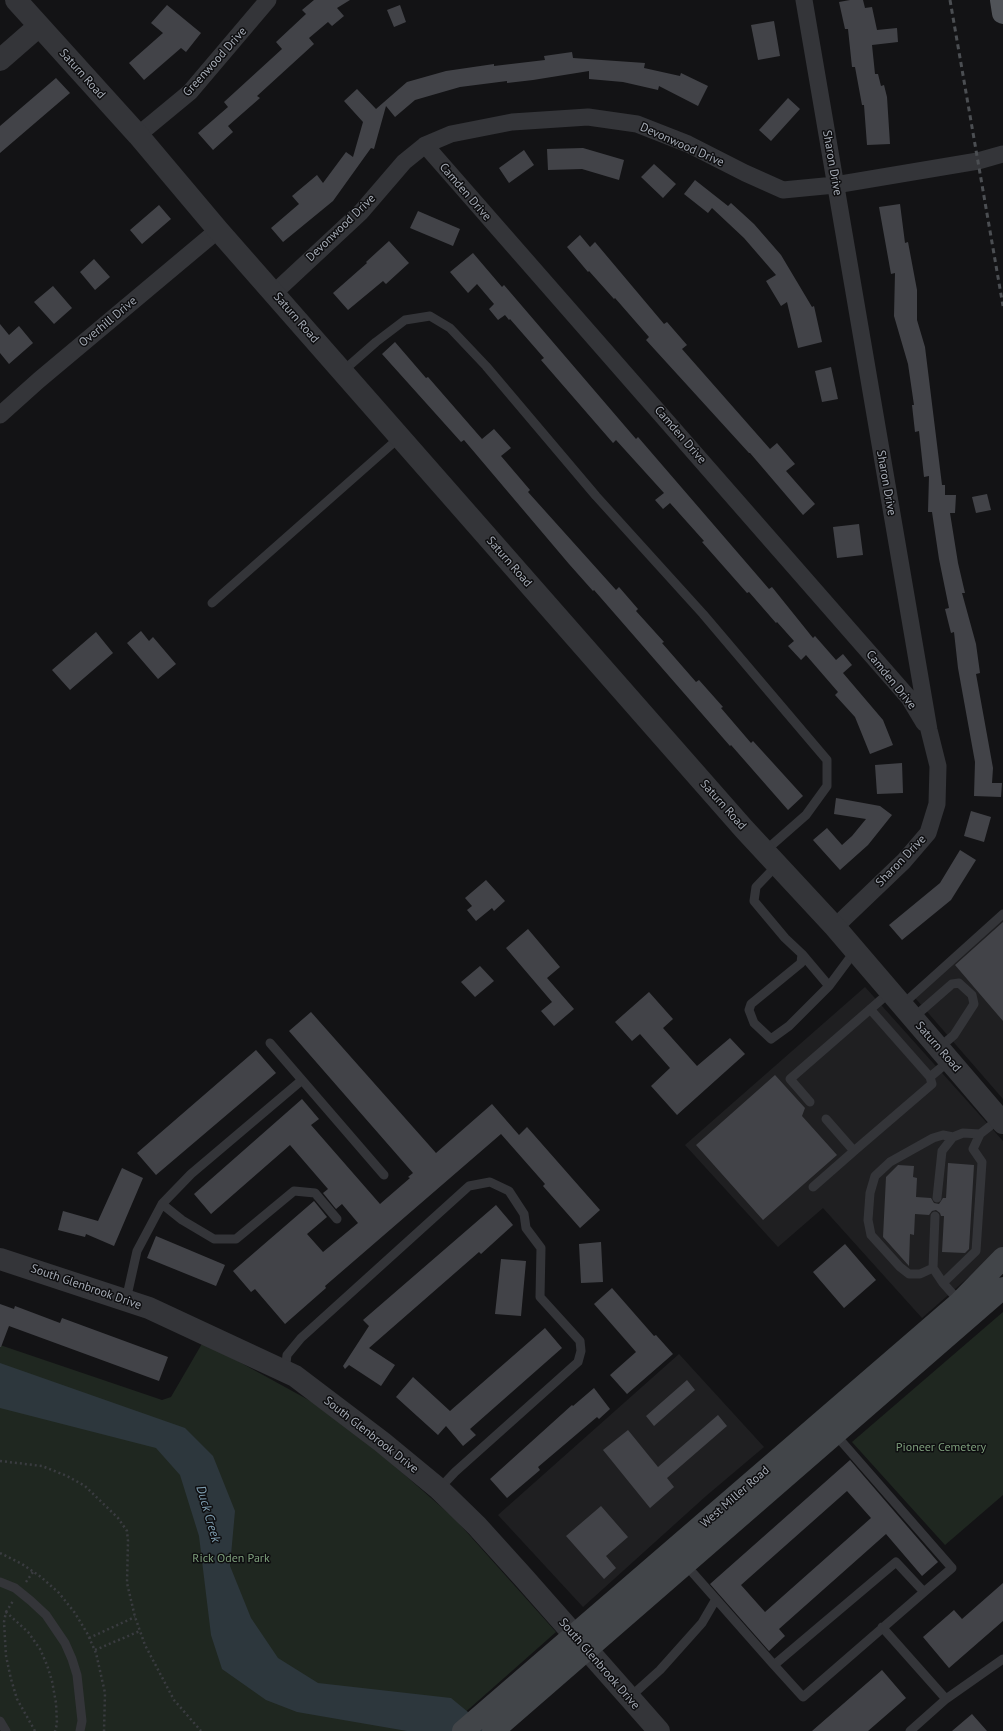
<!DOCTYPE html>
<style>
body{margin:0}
canvas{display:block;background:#131315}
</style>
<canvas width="1003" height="1731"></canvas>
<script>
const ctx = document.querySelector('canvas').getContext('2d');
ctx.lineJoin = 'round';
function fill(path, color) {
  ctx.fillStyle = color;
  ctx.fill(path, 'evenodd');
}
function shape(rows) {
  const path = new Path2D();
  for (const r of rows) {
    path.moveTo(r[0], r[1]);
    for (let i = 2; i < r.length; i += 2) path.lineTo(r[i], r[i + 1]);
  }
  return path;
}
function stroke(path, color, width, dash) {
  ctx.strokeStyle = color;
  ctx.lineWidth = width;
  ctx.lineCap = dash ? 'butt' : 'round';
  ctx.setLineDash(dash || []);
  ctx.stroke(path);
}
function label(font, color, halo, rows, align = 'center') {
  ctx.font = font + ' "PT Sans",sans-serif';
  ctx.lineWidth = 3;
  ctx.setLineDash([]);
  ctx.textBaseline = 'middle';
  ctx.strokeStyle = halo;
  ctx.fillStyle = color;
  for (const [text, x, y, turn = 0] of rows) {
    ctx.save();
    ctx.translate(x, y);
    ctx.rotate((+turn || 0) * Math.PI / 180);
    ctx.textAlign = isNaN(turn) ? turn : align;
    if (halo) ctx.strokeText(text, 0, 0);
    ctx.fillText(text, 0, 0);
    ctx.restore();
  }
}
fill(shape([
 [1003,911,1003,1099,910,992],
 [865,987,1003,1141,1003,1247,922,1318,823,1208,778,1247,685,1145],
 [679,1354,764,1447,706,1496,583,1607,498,1515]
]), '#1f1f21');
fill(shape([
 [1003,1312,1003,1495,945,1545,852,1442],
 [203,1342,314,1403,374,1448,455,1519,556,1632,444,1731,0,1731,0,1345,162,1400,171,1397]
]), '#1f2720');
fill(shape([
 [0,1363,185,1428,213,1456,235,1511,230,1566,251,1618,278,1658,318,1683,451,1698,491,1731,407,1731,297,1712,266,1700,222,1669,211,1635,199,1536,180,1475,156,1448,0,1408]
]), '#2d373d');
fill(shape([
 [314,0,350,0,337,8,344,16,332,26,328,22,309,38,314,44,257,96,260,98,228,126,233,132,213,150,198,133,228,107,224,102,282,49,276,42,306,14,302,10],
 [850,0,863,0,865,8,872,7,877,30,897,28,898,42,872,45,875,74,878,74,881,86,884,85,887,97,890,144,867,145,864,105,862,105,855,67,852,67,848,29,845,29,839,2],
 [167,5,201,33,186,52,181,48,144,80,129,63,163,33,151,23],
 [400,5,406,22,394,27,387,10],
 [774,21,780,56,758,60,751,25],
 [572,52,573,58,645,63,644,68,680,76,681,73,708,86,698,106,659,86,658,90,623,82,589,79,589,71,533,80,507,83,507,81,460,87,415,100,395,117,386,106,374,149,371,148,333,201,283,242,271,228,299,204,292,196,317,175,323,183,346,152,353,157,363,122,344,101,357,89,376,109,407,82,446,71,494,64,494,66,545,60,544,56],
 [56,78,70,93,0,153,0,126],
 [788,98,800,109,771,141,759,130],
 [583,148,624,160,619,180,582,169,548,170,547,149],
 [524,150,534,165,509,183,499,168],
 [654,164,676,184,663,198,641,177],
 [695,180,728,206,731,203,754,224,781,255,812,307,814,306,822,342,798,348,787,302,781,306,766,281,776,275,744,238,712,208,708,213,684,194],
 [900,204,905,243,908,242,917,290,917,320,925,347,942,485,945,485,945,495,956,495,955,513,950,513,958,563,965,593,962,593,976,644,980,673,976,674,993,768,992,783,1002,783,1001,797,974,796,975,762,958,668,954,632,951,633,945,609,949,608,939,559,932,512,928,512,929,476,924,477,919,431,915,432,912,405,914,405,908,364,894,316,895,273,891,274,879,207],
 [159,205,171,219,142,244,130,230],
 [418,211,460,229,453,246,410,228],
 [580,235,590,247,595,242,664,324,667,322,687,345,682,349,770,449,777,443,795,464,786,471,815,504,803,515,750,453,749,453,646,340,649,337,615,298,614,299,589,271,588,272,567,247],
 [389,241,409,263,386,284,383,281,348,310,333,293,367,263,366,262],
 [473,253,502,287,504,285,636,439,638,437,769,589,772,587,813,638,815,636,836,660,843,654,852,665,843,673,883,720,893,745,870,754,855,717,835,695,838,692,806,655,801,660,788,646,794,641,777,622,776,623,749,592,747,593,702,542,704,541,670,503,663,509,655,500,664,493,616,440,613,443,541,360,544,358,510,319,509,320,505,315,498,320,489,309,494,304,477,284,468,293,450,272],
 [94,259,110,277,95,290,80,272],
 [53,286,72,308,54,324,34,302],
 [0,324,9,335,19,326,33,343,9,364,0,353],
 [395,342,426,378,428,377,482,439,494,429,511,448,501,456,530,490,528,492,616,590,619,587,638,609,636,611,664,642,662,643,696,682,699,680,723,707,721,708,751,743,753,741,803,796,788,810,731,745,730,746,594,590,593,591,569,564,464,440,461,442,382,354],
 [831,367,838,399,822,402,815,371],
 [987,494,991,510,976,513,972,497],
 [859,524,863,555,837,558,833,527],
 [141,631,149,641,153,637,176,664,158,679,127,643],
 [96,632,113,653,70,690,52,670],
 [902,763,903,793,877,794,875,765],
 [836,798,880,806,892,815,868,845,840,870,813,840,827,828,842,845,852,836,866,819,834,814],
 [971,811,991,817,984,842,964,836],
 [960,850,976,860,951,900,902,940,889,925,940,883],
 [486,880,505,901,494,911,492,908,476,921,467,910,472,906,465,898],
 [1003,922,1003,1021,955,965],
 [528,929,560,967,547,978,574,1009,554,1026,541,1011,552,1002,506,948],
 [480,966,494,981,475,997,461,982],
 [649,992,673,1019,663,1028,697,1066,730,1038,745,1054,677,1115,651,1086,670,1068,640,1034,632,1041,615,1022],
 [311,1012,436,1153,492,1104,519,1135,527,1127,600,1210,580,1228,543,1186,545,1184,501,1134,325,1286,326,1288,285,1324,255,1289,251,1292,233,1271,314,1201,327,1217,307,1234,323,1252,358,1223,342,1204,336,1209,323,1193,328,1189,290,1145,211,1214,194,1194,302,1099,319,1119,311,1125,380,1204,410,1178,408,1177,413,1173,289,1031],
 [256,1050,276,1073,156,1175,137,1153],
 [775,1075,805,1108,802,1116,837,1155,763,1220,696,1145],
 [948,1163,974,1165,969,1249,965,1253,942,1252,944,1216,941,1216,940,1213,936,1210,932,1211,929,1215,915,1214,914,1235,910,1234,909,1266,883,1237,886,1177,898,1165,914,1166,913,1177,917,1178,916,1197,931,1198,934,1203,939,1204,943,1198,946,1198],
 [122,1168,143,1178,114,1246,86,1234,85,1237,58,1230,63,1211,98,1221],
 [496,1205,513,1225,481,1254,479,1252,369,1348,395,1365,381,1386,349,1365,345,1369,343,1366,369,1326,363,1320],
 [156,1236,225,1265,216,1286,147,1258],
 [601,1242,603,1282,581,1283,579,1244],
 [845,1244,876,1280,844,1308,813,1272],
 [501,1259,526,1261,521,1316,495,1314],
 [612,1288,654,1336,656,1335,673,1354,627,1394,610,1375,636,1352,594,1304],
 [0,1304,14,1309,15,1306,60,1323,62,1318,168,1357,159,1381,9,1326,1,1347,0,1347],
 [545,1328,562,1348,470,1429,476,1435,463,1446,446,1426,438,1435,396,1397,413,1377,450,1411],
 [687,1380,695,1390,654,1426,646,1416],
 [594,1388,610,1409,599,1419,597,1417,538,1467,540,1470,507,1498,490,1479,572,1405,573,1406],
 [718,1415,727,1426,667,1478,674,1487,650,1508,603,1450,628,1430,658,1467],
 [850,1460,938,1562,922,1576,886,1534,779,1629,785,1636,769,1651,710,1584],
 [847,1491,871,1518,765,1612,741,1585],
 [601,1506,628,1537,606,1556,616,1568,604,1579,566,1536],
 [1003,1583,1003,1621,949,1668,923,1637,954,1610,962,1619],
 [882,1670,906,1698,868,1731,812,1731],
 [972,1714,987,1731,952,1731]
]), '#424348');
stroke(shape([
 [0,1461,42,1466,67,1476,85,1486,118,1518,127,1531,128,1541,127,1583,135,1617,145,1645,174,1700,201,1731],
 [0,1553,22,1564,41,1577,59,1593,75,1613,87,1633,96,1653,105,1693,104,1731],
 [26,1582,33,1572],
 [6,1612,13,1601],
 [89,1638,135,1617],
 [95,1650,140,1631],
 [35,1731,17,1699,11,1679,6,1656,4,1622,6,1612,28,1632,40,1649,47,1665,52,1681,56,1703,57,1724,55,1731]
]), '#3a3c40', 2.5, [2, 3]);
stroke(shape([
 [343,371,376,342,405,320,430,316,450,328,486,366,596,496,703,614,827,760,827,786,806,815,765,851],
 [212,603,400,437],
 [777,865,756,887,754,901,785,938,802,954,801,963,751,1004,749,1010,754,1023,771,1039,789,1026,829,986,855,951],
 [802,954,829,986],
 [902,1005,1003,914],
 [870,1009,930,1077],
 [913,1018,952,984,959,983,972,995,974,1004,954,1035,939,1048],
 [270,1043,302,1080],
 [810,1102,790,1079,890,992],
 [826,1119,854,1151,932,1084,930,1077,949,1061],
 [813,1187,854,1151],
 [937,1198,942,1151,953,1137,963,1133,980,1134],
 [162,1204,182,1220,214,1239,236,1239,294,1191,315,1193,337,1219],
 [935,1216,933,1268,943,1283],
 [933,1268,920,1274,909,1274,900,1267,871,1235,868,1220,870,1193,875,1176,890,1162,933,1138,943,1135,953,1137],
 [126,1300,137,1251,162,1204,191,1174,302,1080,384,1175],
 [960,1302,943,1283,976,1251,982,1162,973,1149,980,1134,999,1119],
 [285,1371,287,1355,301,1338,469,1186,490,1182,509,1191,524,1214,526,1228,541,1248,540,1297,580,1341,581,1351,578,1362,455,1472,439,1489],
 [685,1564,774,1665,896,1562,924,1592,952,1568,835,1434],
 [0,1582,15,1588,31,1601,46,1615,65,1643,72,1659,77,1675,82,1721,80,1731],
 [882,1627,946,1699],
 [774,1665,803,1697,924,1592],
 [629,1698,660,1670,702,1623,716,1599],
 [0,1721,6,1731],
 [910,1731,946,1699,1003,1659]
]), '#343539', 9);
stroke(shape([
 [804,0,929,730,938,766,937,804,928,833,904,861,835,927],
 [138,135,190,92,268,0],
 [425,145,909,698,924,723],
 [274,293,361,212,404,162,425,145,451,134,512,122,588,117,637,124,688,144,745,173,783,190,835,185,978,161,1003,154],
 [0,415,39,380,218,230]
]), '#343539', 17);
stroke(shape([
 [16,0,138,135,218,230,664,738,744,829,835,927,1003,1123],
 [0,60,39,26],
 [0,1259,149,1308,295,1376,382,1442,439,1489,477,1526,524,1578,659,1731]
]), '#343539', 22);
stroke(shape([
 [463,1731,960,1302,1003,1258],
 [493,1731,1003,1288]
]), '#424549', 22);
stroke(shape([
 [1001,0,1003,13]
]), '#505358', 22);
stroke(shape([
 [950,0,1003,306]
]), '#4b4e52', 3, [5, 4]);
label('12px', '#a5abb5', '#0e0e10', [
 ["Greenwood Drive",215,62,-48],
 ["Saturn Road",82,74,48],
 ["Devonwood Drive",682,145,24],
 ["Sharon Drive",832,163,80],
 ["Camden Drive",465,192,49],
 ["Devonwood Drive",341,228,-44],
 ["Saturn Road",296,318,49],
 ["Overhill Drive",108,322,-40],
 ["Camden Drive",680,435,49],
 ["Sharon Drive",886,483,80],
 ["Saturn Road",509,562,49],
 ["Camden Drive",891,680,51],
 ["Saturn Road",723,805,48],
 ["Sharon Drive",901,861,-46],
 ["Saturn Road",938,1047,49],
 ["South Glenbrook Drive",86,1287,19],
 ["South Glenbrook Drive",371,1435,38],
 ["West Miller Road",735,1497,-41],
 ["South Glenbrook Drive",599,1664,49]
]);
label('12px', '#7e9f7c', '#0e0e10', [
 ["Pioneer Cemetery",941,1448],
 ["Rick Oden Park",231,1559]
]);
label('italic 13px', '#7d9caf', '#0e0e10', [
 ["Duck Creek",208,1514,74]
]);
</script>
